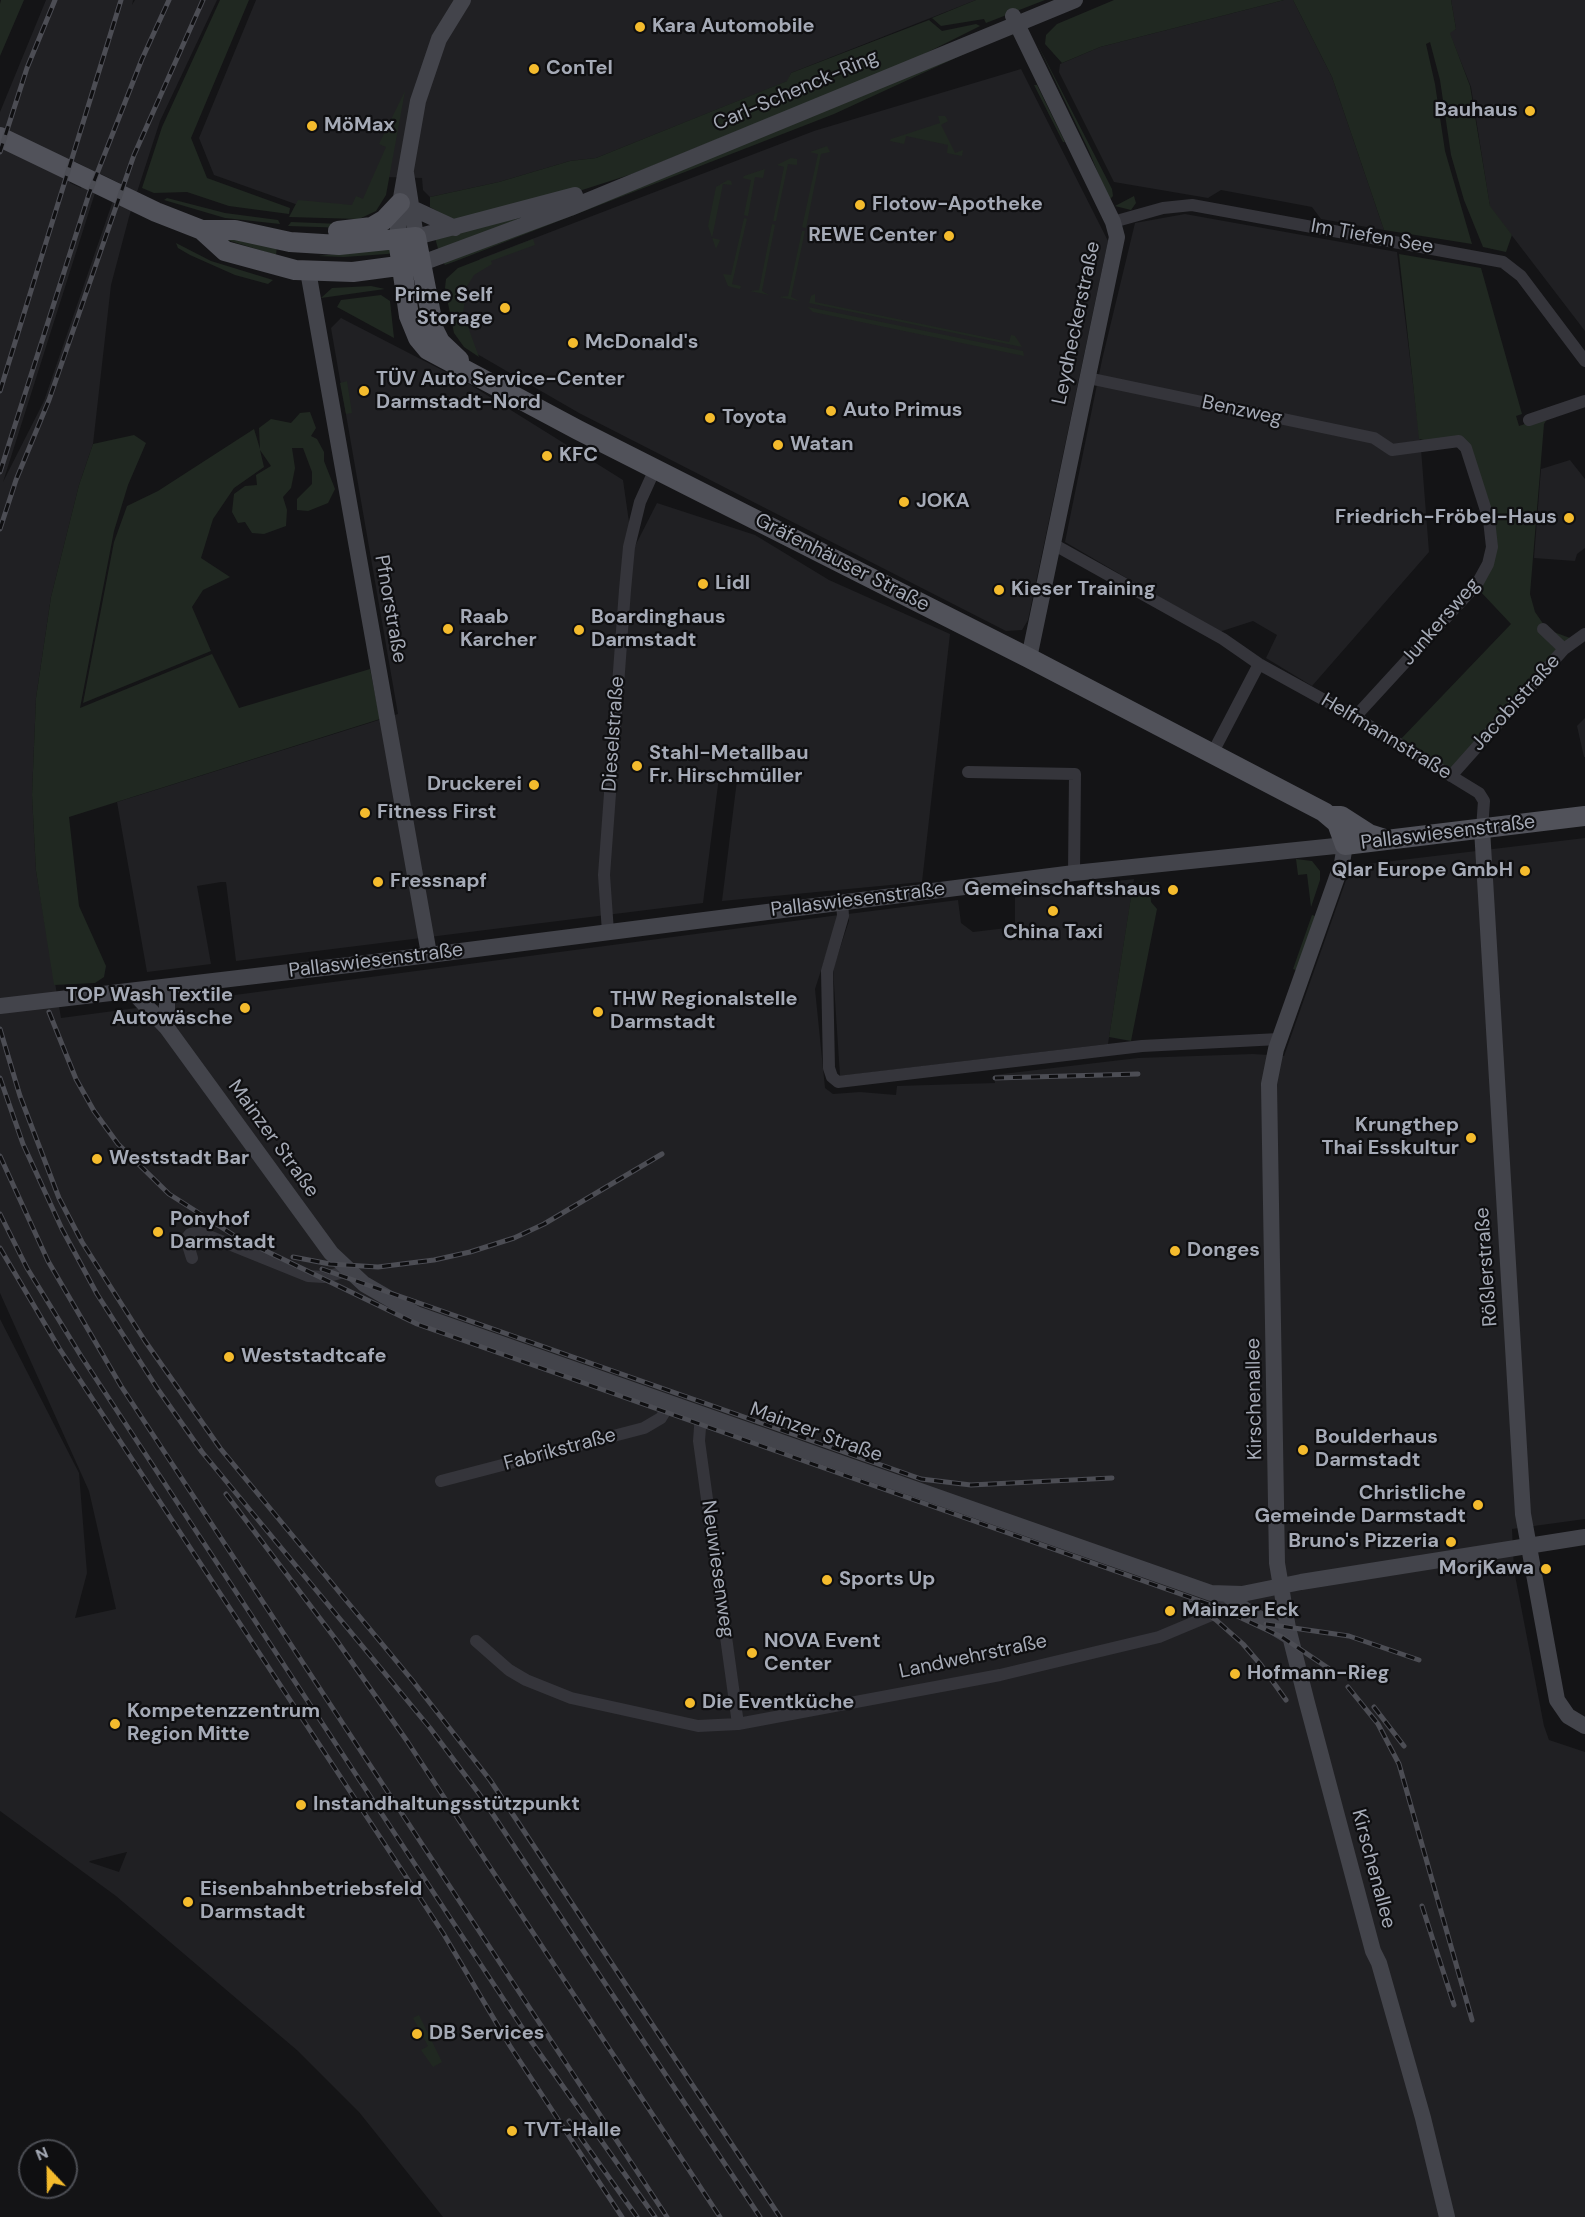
<!DOCTYPE html>
<meta charset="utf-8">
<style>
body{margin:0}
#map{position:relative;width:1585px;height:2217px;overflow:hidden;background:#141416;font-family:"DM Sans",sans-serif}
canvas{display:block}
.north{position:absolute;left:18px;top:2139px;width:60px;height:60px;box-sizing:border-box;background:#0f0f11;border:2px solid #4b4d53;border-radius:50%;rotate:338deg;font-size:16px;font-weight:700;line-height:24px;text-align:center;color:#a5aab6}
.north::after{content:'';display:block;margin:auto;width:21px;height:27px;background:#f4bb2d;clip-path:polygon(50% 0,100% 100%,50% 72%,0 100%)}
</style>
<div id="map">
<canvas width="1585" height="2217"></canvas>
<div class="north">N</div>
</div>
<script>
const ctx = document.querySelector('canvas').getContext('2d');
ctx.lineJoin = 'round';
function fill(path, color) {
  ctx.fillStyle = color;
  ctx.fill(path, 'evenodd');
}
function shape(rows) {
  const path = new Path2D();
  for (const r of rows) {
    path.moveTo(r[0], r[1]);
    for (let i = 2; i < r.length; i += 2) path.lineTo(r[i], r[i + 1]);
  }
  return path;
}
function stroke(path, color, width, dash) {
  ctx.strokeStyle = color;
  ctx.lineWidth = width;
  ctx.lineCap = dash ? 'butt' : 'round';
  ctx.setLineDash(dash || []);
  ctx.stroke(path);
}
function label(font, color, halo, rows, align = 'center') {
  ctx.font = font + ' "DM Sans",sans-serif';
  ctx.lineWidth = 4.5;
  ctx.setLineDash([]);
  ctx.textBaseline = 'middle';
  ctx.strokeStyle = halo;
  ctx.fillStyle = color;
  for (const [text, x, y, turn = 0] of rows) {
    ctx.save();
    ctx.translate(x, y);
    ctx.rotate((+turn || 0) * Math.PI / 180);
    ctx.textAlign = isNaN(turn) ? turn : align;
    if (halo) ctx.strokeText(text, 0, 0);
    ctx.fillText(text, 0, 0);
    ctx.restore();
  }
}
fill(shape([
 [46,0,133,0,132,5,135,0,217,0,160,121,129,217,111,285,93,444,79,485,51,597,36,698,32,795,36,871,61,1018,839,915,815,989,825,1088,833,1094,860,1092,896,1095,897,1086,995,1083,994,1075,1138,1058,1253,1054,1284,1056,1351,866,1585,838,1585,1519,1512,1529,1514,1570,1544,1726,1549,1740,1585,1752,1585,2217,443,2217,359,2112,298,2051,116,1896,0,1811,0,1319,79,1473,87,1573,75,1618,116,1609,89,1491,0,1293,0,112],
 [76,162,87,168,81,188,70,183],
 [101,174,119,183,44,401,3,482],
 [127,1852,119,1872,89,1862,90,1861],
 [256,0,976,0,791,73,788,81,596,158,570,161,499,182,430,197,423,190,422,178,384,177,366,209,301,206,214,175,199,138],
 [1284,0,1293,0,1332,77,1384,230,1321,219,1312,207,1221,190,1208,198,1114,182,1059,72,1060,64,1100,47],
 [1451,0,1585,0,1585,331,1490,207,1471,87,1449,32,1456,29],
 [1021,69,1108,241,1028,620,1022,630,1006,631,579,413,472,351,454,310,480,259,814,131],
 [1185,214,1397,252,1421,449,1429,552,1312,686,1266,658,1277,635,1253,621,1219,632,1065,542,1102,360,1135,223],
 [341,318,469,384,623,480,633,550,657,503,755,535,829,580,950,634,922,882,722,901,737,780,719,777,703,903,236,961,226,882,221,882,197,886,211,964,147,972,117,802,398,714,331,328],
 [1570,460,1585,479,1585,548,1577,554,1575,561,1534,558,1541,469],
 [1585,718,1585,757,1584,757,1577,726],
 [1134,879,1108,1044,840,1076,833,969,849,921,848,914,958,900,961,923,973,932,1015,927,1015,893]
]), '#202023');
fill(shape([
 [1,0,24,0,0,56,0,4],
 [220,0,249,0,191,138,207,178,290,208,289,214,229,206,187,192,154,193,142,188,162,127],
 [976,0,1045,0,986,23,984,19,941,26,932,18],
 [1114,0,1284,0,1100,47,1062,63,1045,44,1046,35,1057,24],
 [1293,0,1451,0,1456,29,1450,33,1470,86,1490,206,1512,235,1506,252,1483,247,1464,200,1451,155,1440,80,1430,42,1426,44,1435,84,1445,151,1472,244,1384,230,1332,77],
 [929,20,942,31,976,24,980,26,912,60,632,174,576,192,456,222,430,207,430,197,499,182,570,161,596,158,787,81,791,73],
 [1037,43,1112,189,1113,196,1109,200,1089,151],
 [986,44,834,114,456,261,445,265,443,262],
 [1034,85,1037,85,1065,142,1063,142],
 [405,91,386,195,376,211,359,219,289,217,298,200,352,205,356,196,363,199,386,147,379,144],
 [938,116,945,116,948,121,941,125,955,153,963,150,962,156,947,153,948,145,906,136,904,144,890,141,891,139,940,123],
 [827,146,830,152,821,154,806,228,802,227,818,154,810,152],
 [791,158,797,159,797,165,788,164,776,221,773,221,784,167,777,165],
 [765,169,763,178,755,177,748,216,744,215,751,180,743,178,744,176],
 [728,180,731,181,732,185,723,184,712,238,720,240,716,249,708,226,716,187],
 [1134,196,1136,203,1131,210,1115,206],
 [167,198,225,213,278,220,280,224,225,218,164,200],
 [545,208,439,252,435,238],
 [744,218,747,219,732,284,741,286,740,289,728,286,723,274,731,275],
 [291,222,342,224,347,228,288,226],
 [772,224,775,225,762,291,769,295,750,291,759,290],
 [802,231,805,231,791,297,799,301,779,297,788,296],
 [225,235,277,245,276,255,227,240],
 [533,239,535,245,491,261,492,264,474,275,467,286,463,313,479,357,464,347,454,333,445,288,446,279,458,268],
 [176,243,211,261,273,280,268,284,235,275,190,255,178,248],
 [390,248,392,253,387,254,344,257,318,256],
 [1399,254,1481,268,1522,414,1516,416,1519,426,1549,416,1544,424,1530,594,1535,612,1544,625,1551,631,1570,638,1452,770,1400,740,1511,624,1479,590,1493,562,1471,450,1419,439],
 [371,286,385,289,321,298,332,288],
 [815,294,815,302,1009,342,1011,335,1015,336,1022,347,809,303,811,296],
 [381,295,390,301,394,338,337,307,341,300],
 [808,307,1023,351,1024,356,813,312],
 [347,381,352,413,346,414,340,383],
 [310,412,316,428,311,436,317,439,324,452,324,461,335,489,328,503,308,511,297,510,297,499,312,484,312,472,303,448,292,448,295,468,291,488,283,497,287,510,286,526,264,534,252,533,245,522,238,523,232,512,234,494,245,486,257,485,256,475,271,466,260,450,264,467,234,488,213,519,201,558,230,577,203,590,192,607,211,651,83,703,114,542,127,506,158,491,254,429,260,449,259,428,271,419,291,423,300,413],
 [134,435,146,443,128,485,114,531,80,708,212,654,239,708,370,669,380,719,69,817,79,906,106,966,104,977,95,983,54,985,36,871,32,795,36,698,51,597,79,485,93,444],
 [1296,859,1312,861,1320,871,1320,880,1311,907,1307,874,1298,875],
 [1149,882,1151,902,1157,909,1131,1041,1109,1037,1133,884],
 [1312,915,1315,916,1299,971,1293,969],
 [419,2015,442,2062,433,2067,421,2050,428,2046,413,2018]
]), '#202821');
stroke(shape([
 [1113,222,1163,208,1192,205,1503,262,1521,276,1585,361],
 [1088,378,1374,438,1392,450,1459,441,1466,448,1489,520,1492,547,1488,564,1477,584,1355,717],
 [1529,420,1585,401],
 [1053,544,1223,639,1259,664,1355,717,1479,793,1484,801,1482,829],
 [1543,629,1564,649],
 [1212,754,1259,664],
 [968,772,1075,774,1074,873],
 [1451,776,1564,649,1585,634],
 [842,902,843,916,827,971,829,1068,832,1077,838,1082,1142,1046,1279,1039],
 [608,932,604,875,625,590,629,547,640,502,655,469],
 [192,1258,186,1239,190,1234,199,1232,308,1276,324,1277,349,1271],
 [701,1414,699,1441,738,1724],
 [441,1481,644,1428,661,1418,670,1403],
 [476,1641,509,1670,526,1680,571,1698,698,1726,738,1724,1000,1675,1159,1637,1214,1614,1228,1595]
]), '#35353b', 12);
stroke(shape([
 [1013,16,1113,222,1117,237,1029,658],
 [406,173,416,237,575,195],
 [412,208,455,228],
 [398,240,398,215,418,101,439,39,463,0],
 [422,263,570,208,1075,0],
 [308,271,429,954],
 [1482,829,1523,1514,1557,1700,1568,1716,1585,1726],
 [132,991,167,1028,331,1253,364,1284,416,1314,1211,1593,1242,1594,1301,1582,1585,1537],
 [0,1006,366,963,1074,873,1345,845,1342,863,1276,1049,1269,1084,1277,1563,1288,1628,1307,1703,1373,1951,1379,1963,1423,2118,1447,2217],
 [167,1028,167,999,175,986],
 [1228,1595,1244,1609,1290,1637]
]), '#43444b', 16);
stroke(shape([
 [0,137,156,212,202,230,235,230,290,242,339,245,416,237,434,330,440,342,459,360],
 [202,230,225,251,295,270,353,272,413,264],
 [338,231,372,227,384,220,400,203],
 [398,240,409,316,418,338,428,350,578,430,1029,658,1324,812,1337,823,1345,845,1585,816],
 [1331,816,1341,816,1369,834,1388,840]
]), '#51525a', 20);
const rail = shape([
 [0,152,27,68,55,0],
 [0,391,121,0],
 [0,472,89,194,142,59,169,0],
 [0,529,16,480,49,400,134,155,203,0],
 [49,1012,76,1079,94,1111,118,1144,169,1194,235,1236,417,1324,1220,1608,1282,1637,1331,1670],
 [0,1029,20,1096,59,1198,82,1242,145,1341,220,1448,412,1680,490,1780,780,2217],
 [0,1078,23,1144,62,1229,97,1294,157,1388,202,1452,430,1728,480,1795,760,2217],
 [995,1078,1138,1074],
 [0,1156,48,1261,121,1386,667,2217],
 [0,1214,27,1268,81,1356,531,2041,655,2217],
 [0,1248,59,1348,443,1933,510,2046,622,2217],
 [293,1257,330,1264,378,1267,434,1260,470,1252,514,1238,544,1224,662,1154],
 [322,1269,921,1479,971,1485,1112,1478],
 [226,1494,337,1641,407,1741,720,2217],
 [1190,1603,1216,1620,1243,1644,1261,1665,1286,1700],
 [1266,1624,1349,1636,1419,1660],
 [1348,1687,1378,1724,1399,1764,1472,2020],
 [1374,1707,1404,1746],
 [1422,1906,1454,2005],
 [569,2121,637,2217]
]);
stroke(rail, '#4c4d54', 5);
stroke(rail, '#0f0f11', 3, [9]);
for (const [x, y, r, color] of [
 [640,27,6,"#f4bb2d"],
 [534,69,6,"#f4bb2d"],
 [1530,111,6,"#f4bb2d"],
 [312,126,6,"#f4bb2d"],
 [860,205,6,"#f4bb2d"],
 [949,236,6,"#f4bb2d"],
 [505,308,6,"#f4bb2d"],
 [573,343,6,"#f4bb2d"],
 [364,391,6,"#f4bb2d"],
 [831,411,6,"#f4bb2d"],
 [710,418,6,"#f4bb2d"],
 [778,445,6,"#f4bb2d"],
 [547,456,6,"#f4bb2d"],
 [904,502,6,"#f4bb2d"],
 [1569,518,6,"#f4bb2d"],
 [703,584,6,"#f4bb2d"],
 [999,590,6,"#f4bb2d"],
 [448,629,6,"#f4bb2d"],
 [579,630,6,"#f4bb2d"],
 [637,766,6,"#f4bb2d"],
 [534,785,6,"#f4bb2d"],
 [365,813,6,"#f4bb2d"],
 [1525,871,6,"#f4bb2d"],
 [378,882,6,"#f4bb2d"],
 [1173,890,6,"#f4bb2d"],
 [1053,911,6,"#f4bb2d"],
 [245,1008,6,"#f4bb2d"],
 [598,1012,6,"#f4bb2d"],
 [1471,1138,6,"#f4bb2d"],
 [97,1159,6,"#f4bb2d"],
 [158,1232,6,"#f4bb2d"],
 [1175,1251,6,"#f4bb2d"],
 [229,1357,6,"#f4bb2d"],
 [1303,1450,6,"#f4bb2d"],
 [1478,1505,6,"#f4bb2d"],
 [1451,1542,6,"#f4bb2d"],
 [1546,1569,6,"#f4bb2d"],
 [827,1580,6,"#f4bb2d"],
 [1170,1611,6,"#f4bb2d"],
 [752,1653,6,"#f4bb2d"],
 [1235,1674,6,"#f4bb2d"],
 [690,1703,6,"#f4bb2d"],
 [115,1724,6,"#f4bb2d"],
 [301,1805,6,"#f4bb2d"],
 [188,1902,6,"#f4bb2d"],
 [417,2034,6,"#f4bb2d"],
 [512,2131,6,"#f4bb2d"]
]) {
  const dot = new Path2D();
  dot.arc(x, y, r, 0, 2 * Math.PI);
  ctx.fillStyle = color;
  ctx.fill(dot);
  stroke(dot, '#0f0f11', 2);
}
label('bold 20px', '#a5aab6', '#0f0f11', [
 ["Kara Automobile",652,27],
 ["ConTel",546,69],
 ["Bauhaus",1518,111,"right"],
 ["MöMax",324,126],
 ["Flotow-Apotheke",872,205],
 ["REWE Center",937,236,"right"],
 ["Prime Self",493,296,"right"],
 ["Storage",493,319,"right"],
 ["McDonald's",585,343],
 ["TÜV Auto Service-Center",376,380],
 ["Darmstadt-Nord",376,403],
 ["Auto Primus",843,411],
 ["Toyota",722,418],
 ["Watan",790,445],
 ["KFC",559,456],
 ["JOKA",916,502],
 ["Friedrich-Fröbel-Haus",1557,518,"right"],
 ["Lidl",715,584],
 ["Kieser Training",1011,590],
 ["Raab",460,618],
 ["Karcher",460,641],
 ["Boardinghaus",591,618],
 ["Darmstadt",591,641],
 ["Stahl-Metallbau",649,754],
 ["Fr. Hirschmüller",649,777],
 ["Druckerei",522,785,"right"],
 ["Fitness First",377,813],
 ["Qlar Europe GmbH",1513,871,"right"],
 ["Fressnapf",390,882],
 ["Gemeinschaftshaus",1161,890,"right"],
 ["China Taxi",1053,933,"center"],
 ["TOP Wash Textile",233,996,"right"],
 ["Autowäsche",233,1019,"right"],
 ["THW Regionalstelle",610,1000],
 ["Darmstadt",610,1023],
 ["Krungthep",1459,1126,"right"],
 ["Thai Esskultur",1459,1149,"right"],
 ["Weststadt Bar",109,1159],
 ["Ponyhof",170,1220],
 ["Darmstadt",170,1243],
 ["Donges",1187,1251],
 ["Weststadtcafe",241,1357],
 ["Boulderhaus",1315,1438],
 ["Darmstadt",1315,1461],
 ["Christliche",1466,1494,"right"],
 ["Gemeinde Darmstadt",1466,1517,"right"],
 ["Bruno's Pizzeria",1439,1542,"right"],
 ["MorjKawa",1534,1569,"right"],
 ["Sports Up",839,1580],
 ["Mainzer Eck",1182,1611],
 ["NOVA Event",764,1642],
 ["Center",764,1665],
 ["Hofmann-Rieg",1247,1674],
 ["Die Eventküche",702,1703],
 ["Kompetenzzentrum",127,1712],
 ["Region Mitte",127,1735],
 ["Instandhaltungsstützpunkt",313,1805],
 ["Eisenbahnbetriebsfeld",200,1890],
 ["Darmstadt",200,1913],
 ["DB Services",429,2034],
 ["TVT-Halle",524,2131]
], 'left');
label('20px', '#a5aab6', '#0f0f11', [
 ["Carl-Schenck-Ring",796,91,-23],
 ["Im Tiefen See",1372,237,10],
 ["Leydheckerstraße",1077,323,-78],
 ["Benzweg",1242,411,12],
 ["Gräfenhäuser Straße",842,563,27],
 ["Pfnorstraße",390,609,80],
 ["Junkersweg",1441,622,-49],
 ["Jacobistraße",1516,703,-48],
 ["Dieselstraße",614,734,-86],
 ["Helfmannstraße",1386,737,31],
 ["Pallaswiesenstraße",1448,833,-7],
 ["Pallaswiesenstraße",858,900,-7],
 ["Pallaswiesenstraße",376,961,-7],
 ["Mainzer Straße",273,1139,54],
 ["Rößlerstraße",1487,1267,-94],
 ["Kirschenallee",1255,1399,-91],
 ["Mainzer Straße",816,1433,20],
 ["Fabrikstraße",560,1450,-15],
 ["Neuwiesenweg",717,1569,82],
 ["Landwehrstraße",973,1657,-12],
 ["Kirschenallee",1373,1869,75]
]);
</script>
